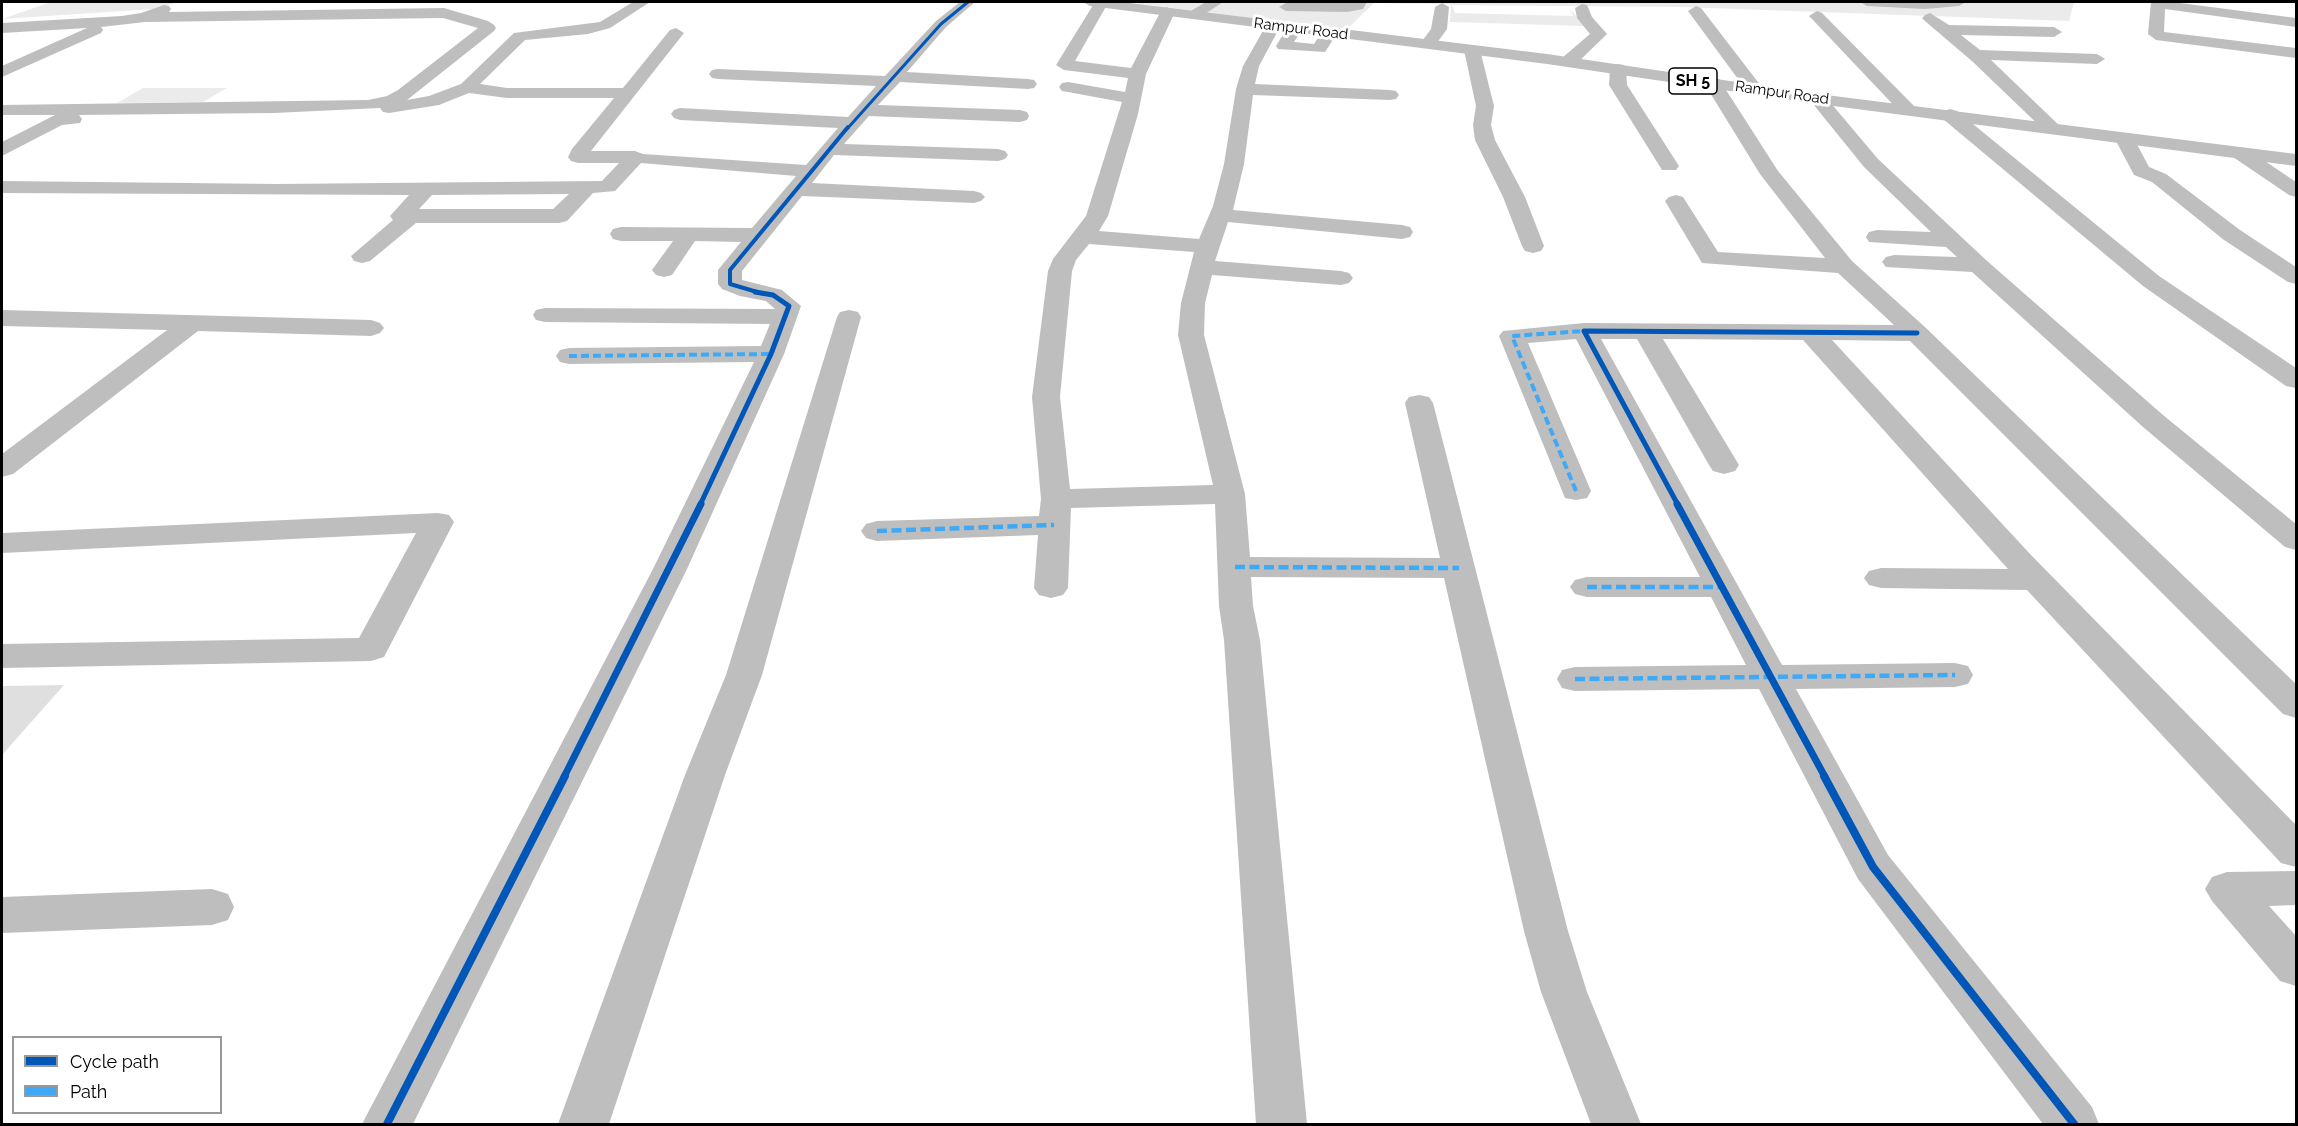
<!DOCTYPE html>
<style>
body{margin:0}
#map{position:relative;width:2298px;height:1126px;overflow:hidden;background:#fff;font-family:Raleway,sans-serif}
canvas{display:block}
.frame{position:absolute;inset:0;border:3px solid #000;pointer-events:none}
.legend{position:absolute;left:12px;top:1036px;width:210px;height:78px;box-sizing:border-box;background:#fff;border:2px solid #999;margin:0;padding:8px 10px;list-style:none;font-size:18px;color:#000}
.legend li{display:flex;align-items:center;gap:12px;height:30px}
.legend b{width:30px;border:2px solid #999}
</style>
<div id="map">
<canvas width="2298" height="1126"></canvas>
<div class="frame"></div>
<ul class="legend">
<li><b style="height:8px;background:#0057b8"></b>Cycle path</li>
<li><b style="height:8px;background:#3fa9f5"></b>Path</li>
</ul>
</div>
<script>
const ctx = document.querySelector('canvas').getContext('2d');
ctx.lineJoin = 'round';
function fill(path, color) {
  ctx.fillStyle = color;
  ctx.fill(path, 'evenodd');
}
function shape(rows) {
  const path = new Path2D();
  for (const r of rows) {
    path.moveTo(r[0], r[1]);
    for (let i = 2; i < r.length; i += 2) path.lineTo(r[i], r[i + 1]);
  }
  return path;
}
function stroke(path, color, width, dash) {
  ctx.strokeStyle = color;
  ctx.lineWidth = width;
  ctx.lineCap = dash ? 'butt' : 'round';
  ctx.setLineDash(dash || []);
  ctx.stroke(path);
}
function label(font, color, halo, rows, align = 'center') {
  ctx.font = font + ' Raleway,sans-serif';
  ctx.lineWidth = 6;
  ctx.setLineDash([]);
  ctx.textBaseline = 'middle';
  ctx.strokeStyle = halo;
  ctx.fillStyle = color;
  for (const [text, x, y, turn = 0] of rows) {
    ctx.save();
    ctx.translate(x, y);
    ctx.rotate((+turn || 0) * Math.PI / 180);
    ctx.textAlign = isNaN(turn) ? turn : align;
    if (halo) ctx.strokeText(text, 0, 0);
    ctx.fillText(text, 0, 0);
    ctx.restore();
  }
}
fill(shape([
 [51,2,179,2,153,9,2,19],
 [1126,2,2074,2,2069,21,1681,7,1452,5,1455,13,1573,16,1569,8,1585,26,1450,22,1451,4,1374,3,1346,30],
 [143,88,227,88,203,102,117,103]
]), '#ebebeb');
fill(shape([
 [64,685,2,755,2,686]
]), '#dfdfdf');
fill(shape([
 [633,2,650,2,610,28,588,34,525,40,480,84,507,88,623,88,670,30,676,28,684,33,591,151,635,151,643,154,806,165,838,128,680,120,674,118,671,114,674,110,680,108,848,117,876,86,718,79,712,78,709,74,712,70,718,69,885,76,936,21,960,2,975,2,946,27,907,72,1028,79,1034,80,1037,84,1034,88,1028,89,900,82,878,105,1020,110,1027,112,1029,116,1027,120,1020,122,869,116,844,144,998,149,1005,151,1008,155,1005,159,998,161,834,155,812,183,974,191,981,193,985,197,981,201,974,203,802,196,742,271,742,280,782,290,801,306,784,354,687,569,413,1124,362,1124,653,569,754,362,569,364,560,362,556,356,560,350,569,348,761,346,770,324,545,322,536,320,533,315,536,310,545,308,775,309,766,301,740,296,722,289,718,284,718,270,741,242,695,241,672,275,664,277,656,275,652,270,673,241,621,241,613,239,610,234,613,229,621,227,752,228,796,176,641,163,615,191,593,193,567,221,559,223,416,223,370,261,362,263,354,261,351,256,393,220,390,216,409,195,2,193,2,181,277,184,602,181,619,163,578,163,571,161,568,157,572,149,614,98,507,98,469,93,439,105,389,113,383,112,380,108,274,113,79,115,82,119,80,123,62,125,2,156,2,142,55,115,2,115,2,105,368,100,387,96,398,90,478,28,443,18,145,22,101,27,103,30,101,33,2,77,2,66,87,28,2,33,2,23,122,16,141,13,164,5,169,6,171,9,169,12,444,8,488,21,494,25,496,28,494,31,407,100,429,96,461,84,514,33,600,22,633,2],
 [569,194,553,209,419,209,432,195,569,194],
 [1095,2,1108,3,1075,61,1131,68,1162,9,1167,7,1175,12,1146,74,1138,114,1108,216,1099,231,1199,239,1213,206,1224,164,1236,89,1243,66,1268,22,1273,20,1281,25,1259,66,1255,84,1390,90,1396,91,1399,95,1396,99,1390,100,1253,95,1244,164,1233,210,1402,225,1410,227,1413,232,1410,237,1402,239,1228,222,1215,261,1341,271,1349,273,1353,278,1349,283,1341,285,1212,275,1205,303,1204,335,1245,494,1250,557,1440,558,1405,403,1409,397,1419,395,1429,397,1433,403,1568,931,1587,992,1641,1124,1591,1124,1541,992,1524,931,1444,578,1251,577,1253,606,1260,640,1307,1124,1256,1124,1224,640,1219,606,1215,504,1071,508,1068,588,1063,595,1051,598,1039,595,1034,588,1038,535,877,541,866,538,861,531,866,524,877,521,1039,516,1041,499,1032,397,1048,271,1053,259,1086,216,1122,102,1068,92,1062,91,1059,87,1062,83,1068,82,1125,92,1128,78,1064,70,1056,65,1095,2],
 [1089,244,1194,252,1181,303,1178,335,1213,485,1070,489,1060,397,1072,271,1076,260,1089,244],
 [1206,2,1223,2,1199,18,1189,18,1186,15,1189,12,1206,2],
 [1353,2,1367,2,1363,9,1347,12,1286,11,1279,7,1286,3,1353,2],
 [1860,2,1966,2,1959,6,1925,9,1867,6,1860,2],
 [2151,2,2172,2,2296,18,2296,27,2165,9,2164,32,2296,48,2296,58,2156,40,2148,34,2151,2],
 [1442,3,1449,7,1447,29,1434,47,1422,47,1420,44,1431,29,1435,7,1442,3],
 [1582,4,1587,5,1592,17,1607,34,1574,66,1562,66,1560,62,1562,58,1590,34,1577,18,1575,8,1582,4],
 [1696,6,1701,8,1761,86,1764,90,1761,94,1749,94,1688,11,1696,6],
 [1817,11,1822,13,1914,106,1917,110,1914,114,1902,114,1812,19,1809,16,1817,11],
 [1930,13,1949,25,2054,27,2062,32,2054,37,1961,35,1980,50,2097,54,2105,59,2097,64,1991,60,2064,130,2062,134,2048,134,1973,62,1925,21,1922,18,1925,15,1930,13],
 [1295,23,1303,28,1294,42,1314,44,1324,29,1330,27,1338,32,1325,52,1278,49,1276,46,1287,28,1295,23],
 [1472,45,1480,50,1494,106,1491,125,1495,140,1525,197,1544,246,1541,251,1533,253,1525,251,1522,246,1503,197,1475,140,1473,125,1476,106,1464,50,1472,45],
 [1618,64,1624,65,1626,69,1627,85,1679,166,1676,170,1662,170,1609,85,1610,69,1612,65,1618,64],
 [1713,78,1719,79,1778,171,1852,261,1926,328,2296,684,2296,718,2283,714,1910,341,1832,340,2031,555,2296,825,2296,867,2281,863,2027,590,1881,588,1869,585,1864,578,1869,571,1881,568,2008,569,1803,340,1663,339,1739,465,1735,471,1724,474,1713,471,1709,465,1637,339,1601,339,1782,665,1955,663,1968,666,1973,675,1968,684,1955,687,1796,689,1888,855,2092,1107,2099,1124,2043,1124,1858,879,1759,689,1575,691,1562,688,1557,679,1562,670,1575,667,1746,665,1711,597,1587,597,1575,594,1570,587,1575,580,1587,577,1700,577,1576,339,1528,343,1591,491,1587,498,1576,500,1565,498,1499,336,1503,331,1584,323,1894,325,1838,273,1702,263,1665,201,1669,197,1676,195,1683,197,1718,252,1825,258,1760,174,1704,83,1707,79,1713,78],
 [1818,94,1824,95,1878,159,1986,260,2163,415,2296,524,2296,550,2285,547,2143,427,1972,272,1886,267,1882,262,1886,257,1894,255,1957,257,1946,247,1869,242,1866,237,1869,232,1877,230,1931,232,1864,167,1809,99,1812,95,1818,94],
 [1950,109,1957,111,2159,276,2296,368,2296,388,2286,386,2143,286,1943,119,1941,115,1943,111,1950,109],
 [2125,133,2132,135,2149,167,2166,174,2240,230,2296,267,2296,284,2288,282,2224,240,2152,182,2134,175,2115,139,2118,135,2125,133],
 [2240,147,2247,149,2296,182,2296,197,2289,195,2233,157,2230,153,2233,149,2240,147],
 [2,310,371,320,380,323,384,328,380,333,371,336,198,331,13,474,2,477,2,454,167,330,2,326,2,310],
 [849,310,858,312,861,317,762,675,725,775,609,1124,558,1124,685,775,726,675,837,317,840,312,849,310],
 [438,513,449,515,454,522,384,657,371,661,2,668,2,644,359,638,416,533,2,553,2,533,438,513],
 [2296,871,2296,905,2269,906,2296,936,2296,986,2280,981,2212,901,2205,889,2212,877,2227,872,2296,871],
 [212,889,228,894,234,907,228,920,212,925,2,933,2,897,212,889]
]), '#bebebe');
fill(shape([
 [1083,2,1122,2,1547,54,1818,94,2296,154,2296,166,1818,104,1547,64,1090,6,1083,2]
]), '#bebebe');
stroke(shape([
 [569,356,771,354],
 [1576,491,1512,336,1584,331]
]), '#3fa9f5', 4, [8, 4]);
stroke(shape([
 [877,531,1054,525],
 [1235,567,1459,568],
 [1587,587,1721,587],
 [1575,679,1955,675]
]), '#3fa9f5', 4.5, [10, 4.5]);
stroke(shape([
 [847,129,941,24,968,2]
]), '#0057b8', 3);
stroke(shape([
 [764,294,730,284,730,270,848,127]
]), '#0057b8', 4);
stroke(shape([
 [700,505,771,354,789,306,773,295,755,292],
 [1678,505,1584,331,1917,333]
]), '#0057b8', 5);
stroke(shape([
 [1677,504,1825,777],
 [564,777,701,504]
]), '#0057b8', 7);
stroke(shape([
 [1824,776,1873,867,2074,1124],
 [387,1124,565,776]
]), '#0057b8', 8);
label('15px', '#000', '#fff', [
 ["Rampur Road",1301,29,7],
 ["Rampur Road",1782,93,8]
]);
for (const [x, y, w] of [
 [1693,81,48]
]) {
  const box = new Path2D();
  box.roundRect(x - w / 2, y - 13, w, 26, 4.5);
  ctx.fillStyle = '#fff';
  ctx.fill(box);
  stroke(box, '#000', 1.5);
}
label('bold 16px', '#000', null, [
 ["SH 5",1693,81]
]);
</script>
